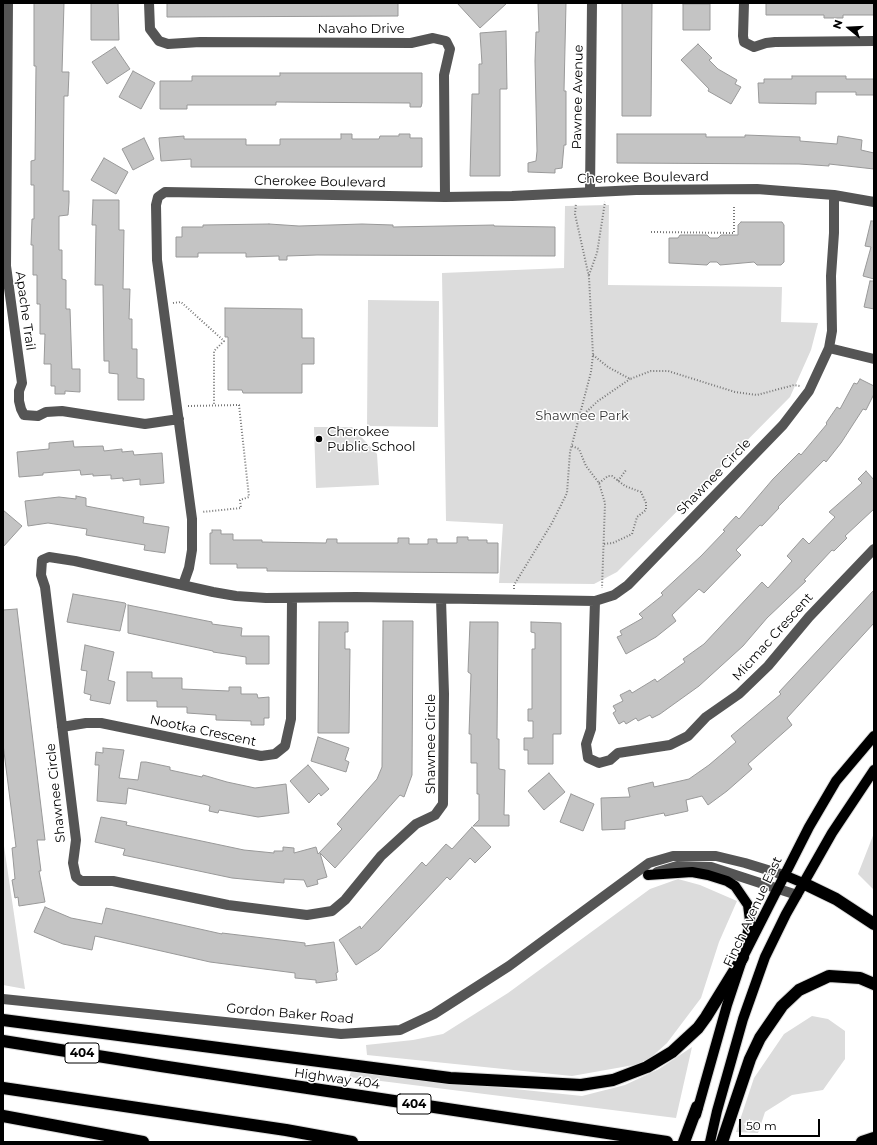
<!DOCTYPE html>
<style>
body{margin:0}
#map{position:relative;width:877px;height:1145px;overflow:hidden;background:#fff;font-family:Montserrat,sans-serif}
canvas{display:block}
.frame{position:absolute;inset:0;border:4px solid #000;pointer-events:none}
.north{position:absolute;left:829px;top:8px;width:40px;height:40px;-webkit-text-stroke:3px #fff;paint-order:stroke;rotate:288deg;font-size:11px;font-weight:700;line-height:16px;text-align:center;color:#000}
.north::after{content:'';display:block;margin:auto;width:14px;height:18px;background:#000;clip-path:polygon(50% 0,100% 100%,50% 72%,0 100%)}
.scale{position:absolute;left:739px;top:1119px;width:81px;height:18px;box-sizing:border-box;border:2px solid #000;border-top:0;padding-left:5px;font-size:12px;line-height:14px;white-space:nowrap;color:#000;-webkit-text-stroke:3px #fff;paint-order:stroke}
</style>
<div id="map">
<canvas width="877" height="1145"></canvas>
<div class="frame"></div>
<div class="north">N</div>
<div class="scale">50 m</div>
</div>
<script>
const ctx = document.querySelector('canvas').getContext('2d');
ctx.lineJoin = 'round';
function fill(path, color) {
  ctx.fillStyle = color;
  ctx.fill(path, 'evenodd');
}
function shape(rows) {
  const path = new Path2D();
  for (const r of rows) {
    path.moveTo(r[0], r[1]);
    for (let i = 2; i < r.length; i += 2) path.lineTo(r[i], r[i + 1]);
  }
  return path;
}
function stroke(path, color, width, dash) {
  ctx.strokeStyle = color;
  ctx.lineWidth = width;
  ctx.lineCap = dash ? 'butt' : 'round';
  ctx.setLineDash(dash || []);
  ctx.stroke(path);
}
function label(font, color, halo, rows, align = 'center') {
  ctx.font = font + ' Montserrat,sans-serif';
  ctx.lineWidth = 3;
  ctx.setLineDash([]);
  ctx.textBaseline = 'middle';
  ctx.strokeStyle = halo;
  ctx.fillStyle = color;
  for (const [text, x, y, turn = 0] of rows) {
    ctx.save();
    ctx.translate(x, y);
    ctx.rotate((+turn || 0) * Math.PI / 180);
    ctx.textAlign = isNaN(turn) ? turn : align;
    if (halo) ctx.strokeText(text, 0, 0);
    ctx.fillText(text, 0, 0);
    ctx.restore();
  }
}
fill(shape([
 [609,205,608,285,782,287,781,322,818,323,811,350,790,397,617,572,594,584,499,583,503,524,446,521,442,273,564,268,565,206],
 [368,300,439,301,438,427,367,426],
 [314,427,352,427,377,454,379,485,316,488],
 [874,833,874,890,858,874],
 [3,839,25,989,3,985],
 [678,879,700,885,737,901,719,942,701,998,667,1043,645,1063,572,1076,367,1055,366,1045,413,1040,443,1034,508,993,650,889],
 [812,1016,828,1019,845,1031,845,1059,823,1090,792,1095,765,1112,758,1133,736,1132,754,1078,784,1034],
 [692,1047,676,1118,349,1077,351,1072,582,1096,625,1085,659,1069]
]), '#dcdcdc');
const building = shape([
 [34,3,64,3,62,72,69,72,68,96,64,96,63,191,69,191,69,202,68,215,59,216,59,250,62,250,62,279,66,280,66,309,70,309,72,369,80,369,80,392,65,391,65,394,55,394,55,386,51,386,51,364,44,364,45,334,40,334,40,304,37,304,37,275,33,275,33,245,31,245,32,219,34,219,34,185,31,185,31,161,35,160,36,66,34,66,34,3],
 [91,3,118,3,119,40,91,40,91,3],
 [167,3,398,3,398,16,167,17,167,3],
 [457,3,507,3,480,28,457,3],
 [538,3,566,3,564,91,566,91,566,145,564,145,562,168,555,169,555,173,528,172,528,163,536,161,537,151,535,61,536,32,539,32,538,3],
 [622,3,652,3,651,116,622,116,622,3],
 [766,3,874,3,874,15,843,15,843,18,824,18,824,15,766,15,766,3],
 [683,4,710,4,710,30,683,30,683,4],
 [506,31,507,89,500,89,500,176,470,176,472,94,479,94,479,64,482,64,480,33,506,31],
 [698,44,712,58,709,60,718,69,737,80,735,84,741,87,731,104,708,91,709,89,681,60,698,44],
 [115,47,130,69,107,84,92,62,115,47],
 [133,71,155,83,141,109,119,97,133,71],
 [280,73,422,73,422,103,421,107,410,107,410,103,276,102,276,105,187,105,187,109,160,109,160,81,192,81,192,76,280,76,280,73],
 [792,76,846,76,846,79,874,79,874,95,856,95,856,92,816,92,816,104,759,103,758,83,764,83,764,79,792,79,792,76],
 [341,134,352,134,352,139,379,139,380,136,399,136,399,134,410,134,410,138,422,138,422,167,191,167,191,159,161,161,159,138,184,136,184,139,246,139,246,145,280,145,280,139,341,139,341,134],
 [617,134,706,134,706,137,745,137,745,135,800,137,800,141,837,144,838,136,862,140,861,150,874,153,874,169,829,164,829,166,799,164,617,163,617,134],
 [144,138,154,159,133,170,122,149,144,138],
 [104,158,128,172,116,194,91,180,104,158],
 [93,200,119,200,119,230,124,230,123,289,130,289,129,319,132,319,132,349,137,349,137,378,144,379,144,400,118,400,118,374,109,373,109,361,104,361,103,285,95,285,96,225,92,225,93,200],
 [871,221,874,221,874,279,863,276,871,247,865,246,871,221],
 [741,222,782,222,784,225,784,262,781,265,757,265,754,262,720,265,717,262,710,262,707,265,669,263,669,238,678,238,680,235,707,235,710,238,718,238,721,235,738,235,738,225,741,222],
 [269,224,299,226,362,224,393,225,393,227,494,225,494,226,555,227,555,256,317,255,287,256,287,260,279,260,279,256,246,257,246,253,198,253,198,257,176,257,176,237,182,237,182,227,203,227,203,225,269,224],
 [870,281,874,281,874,309,864,307,870,281],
 [225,308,302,309,302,338,314,338,314,364,302,364,302,393,243,393,242,390,228,390,228,337,225,337,225,308],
 [860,379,874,386,874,394,866,410,863,409,841,443,826,462,824,460,778,507,779,508,762,526,760,525,736,550,741,555,704,593,699,589,672,615,676,621,656,637,626,654,617,637,622,635,620,631,643,618,639,614,663,595,661,593,701,556,725,531,723,530,736,516,739,519,773,479,799,453,801,455,827,424,826,423,837,407,840,409,854,383,857,384,860,379],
 [73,441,74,447,103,446,104,451,122,449,122,452,133,451,134,455,162,453,164,483,140,485,140,479,123,481,123,478,111,479,111,475,93,476,93,474,81,475,80,470,43,473,43,475,19,477,17,452,49,449,49,443,73,441],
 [866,471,874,480,874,509,845,536,847,538,834,551,832,550,804,580,806,581,767,618,743,646,699,686,660,714,652,718,650,715,638,721,636,718,626,724,624,721,619,724,613,713,616,711,613,706,623,701,620,695,630,690,632,693,655,679,657,682,685,662,683,659,704,644,762,582,768,588,792,561,787,556,803,538,809,544,835,517,829,512,862,483,858,479,866,471],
 [76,496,86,498,86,506,144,517,143,523,169,527,165,553,144,550,145,545,86,535,87,529,48,523,28,526,25,501,59,497,76,499,76,496],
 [3,510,22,526,3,547,3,510],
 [212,530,221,530,221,534,233,534,233,540,262,540,262,542,326,543,327,539,337,539,337,543,398,543,398,538,409,538,409,544,428,544,428,539,437,539,437,543,457,543,457,537,468,537,468,540,487,540,487,543,498,543,498,573,267,571,267,568,237,568,237,564,210,564,210,533,212,533,212,530],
 [874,590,874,623,787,718,792,725,748,764,752,769,727,791,708,805,702,796,686,800,688,811,665,816,664,813,625,821,625,829,602,830,601,798,630,797,628,788,653,782,654,787,689,779,709,765,736,742,731,736,781,694,779,692,874,590],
 [73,594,125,603,126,604,120,631,67,622,73,594],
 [128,605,212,622,212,624,242,628,241,636,269,636,269,664,246,664,246,657,213,652,213,651,128,633,128,605],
 [17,609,45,840,37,840,41,871,39,871,45,902,19,906,18,897,15,898,12,880,15,879,12,848,16,847,3,744,3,610,17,609],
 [383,621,413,621,412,775,404,797,400,795,335,868,320,853,327,877,317,880,318,884,307,887,304,880,284,879,284,883,232,878,123,855,125,849,95,842,101,817,127,822,126,825,244,850,274,853,274,851,283,851,283,847,294,848,294,853,316,847,318,854,342,829,337,824,377,779,382,767,383,621],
 [319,622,348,622,348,632,345,632,345,649,350,649,349,733,318,733,319,622],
 [470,622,498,622,497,739,499,739,499,769,505,770,504,815,509,815,509,826,473,826,479,820,479,794,477,794,477,763,471,763,471,734,469,734,471,674,468,672,470,622],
 [531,622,561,623,561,734,553,734,553,764,528,764,528,750,524,750,524,738,533,738,533,721,528,721,528,709,532,709,532,649,535,649,535,633,531,632,531,622],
 [85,645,114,652,108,680,115,682,110,704,90,700,91,695,84,693,87,671,81,670,85,645],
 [127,672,152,672,152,678,182,678,182,689,229,691,229,687,241,687,241,694,257,694,258,698,269,697,269,718,264,718,264,725,251,725,251,721,216,720,216,715,187,713,187,707,157,707,157,701,127,701,127,672],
 [318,737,349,748,345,760,349,762,346,772,311,761,318,737],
 [103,748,124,750,119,778,138,780,141,762,146,762,170,767,170,770,202,777,203,775,227,782,255,788,286,784,289,813,258,817,219,810,218,813,209,811,210,806,208,805,128,788,126,804,97,801,99,765,95,765,96,752,103,753,103,748],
 [308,765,329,789,321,796,319,793,309,803,290,781,308,765],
 [549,773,565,792,544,810,528,791,549,773],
 [571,794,594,804,583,831,560,822,571,794],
 [472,827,491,847,475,863,470,858,450,880,447,877,379,950,356,965,339,940,360,926,361,929,422,862,426,866,446,844,452,849,472,827],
 [45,907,71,918,102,924,106,908,222,934,222,933,305,943,305,946,334,942,338,972,336,973,337,980,316,983,316,980,295,978,295,973,210,962,95,936,92,950,63,944,34,932,45,907]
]);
fill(building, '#c4c4c4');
stroke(building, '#999', 1);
const major = shape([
 [648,875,692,872,708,875,727,881,735,886,748,905,750,921,745,946],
 [784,875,803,883],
 [696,1115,727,1005,743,957,809,827,836,781,874,736],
 [710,1142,717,1111,743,1019,765,957,786,914,832,833,874,770]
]);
const highway = shape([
 [803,883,836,899,874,924],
 [3,1020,450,1078,581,1085,613,1080,647,1067,672,1052,698,1028,706,1017,743,957],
 [3,1041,161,1066,667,1142],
 [3,1088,286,1130,352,1142],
 [3,1116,143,1142],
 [684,1142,697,1107],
 [722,1142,750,1059,760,1038,782,1006,799,990,829,976,860,978,874,984],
 [862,1142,874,1138]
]);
stroke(major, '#dbdbdb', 12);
stroke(highway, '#dbdbdb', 14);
stroke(shape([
 [651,232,734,233,734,205],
 [589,275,597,253,605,202],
 [173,303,181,302,224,341,214,351,214,405],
 [593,355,608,367,630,379,651,371,668,371,735,392,757,395,794,385,800,386],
 [188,406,239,405,249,497,240,500,241,508,202,512],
 [581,414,585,413,598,401,630,379],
 [572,446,579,449,586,466,599,483,605,503,602,588],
 [618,481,626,470],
 [599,483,608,476,612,476,625,486,641,492,646,503,646,510,637,517,632,534,613,543,603,544],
 [514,589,514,585,552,523,567,493,570,452,591,372,593,355,589,277,575,214,576,203]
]), '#777', 2, [1, 2]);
stroke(shape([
 [8,3,6,266,22,383,19,391,19,401,21,409,24,415,38,416,46,412,62,411,145,424,179,419],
 [149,3,150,29,159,41,168,44,200,42,411,43,433,38,446,41,450,49,444,75,445,197],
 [744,3,743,36,744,42,754,47,766,43,775,42,874,41],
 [590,192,592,3],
 [829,348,874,359],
 [183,585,189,568,192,550,192,519,157,260,156,205,158,197,165,192,445,197,512,196,636,190,757,189,834,195,874,202],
 [441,599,444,694,443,804,435,815,416,824,381,856,345,900,332,911,307,915,228,905,113,881,81,881,76,877,73,863,76,840,45,587,41,575,42,560,49,557,75,561,213,592,236,596,266,598,356,597,595,601,614,595,628,585,783,425,809,391,829,348,832,331,831,276,834,233,834,195],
 [595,601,591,729,586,744,588,758,599,763,610,760,618,753,670,745,688,736,706,717,739,694,768,666,809,617,874,549],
 [62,727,86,723,101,723,261,756,275,754,285,746,291,719,292,599],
 [657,872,677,866,711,867,797,895],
 [3,999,341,1034,400,1030,434,1014,509,966,649,863,673,856,716,856,745,863,784,875]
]), '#555', 10);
stroke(major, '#000', 10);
stroke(highway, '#000', 12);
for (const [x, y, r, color] of [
 [319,439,4,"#000"]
]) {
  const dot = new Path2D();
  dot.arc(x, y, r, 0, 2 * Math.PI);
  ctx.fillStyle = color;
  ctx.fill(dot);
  stroke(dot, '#fff', 1.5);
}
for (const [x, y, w] of [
 [82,1053,34],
 [414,1104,34]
]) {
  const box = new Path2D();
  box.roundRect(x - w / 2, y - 10, w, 20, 3);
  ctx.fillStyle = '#fff';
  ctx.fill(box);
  stroke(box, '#000', 1);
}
label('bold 12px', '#000', null, [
 ["404",82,1053],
 ["404",414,1104]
]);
label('13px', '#000', '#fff', [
 ["Navaho Drive",361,29],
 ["Pawnee Avenue",578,97,-89],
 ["Cherokee Boulevard",643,178,-1],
 ["Cherokee Boulevard",320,182,1],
 ["Apache Trail",25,311,82],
 ["Shawnee Circle",714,477,-46],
 ["Micmac Crescent",773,637,-48],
 ["Nootka Crescent",203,731,12],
 ["Shawnee Circle",431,744,-90],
 ["Shawnee Circle",56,793,-96],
 ["Finch Avenue East",753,912,-65],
 ["Gordon Baker Road",290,1014,5],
 ["Highway 404",337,1079,8]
]);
label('13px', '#333', '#fff', [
 ["Shawnee Park",582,416]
]);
label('13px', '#000', '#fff', [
 ["Cherokee",327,432],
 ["Public School",327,447]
], 'left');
</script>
